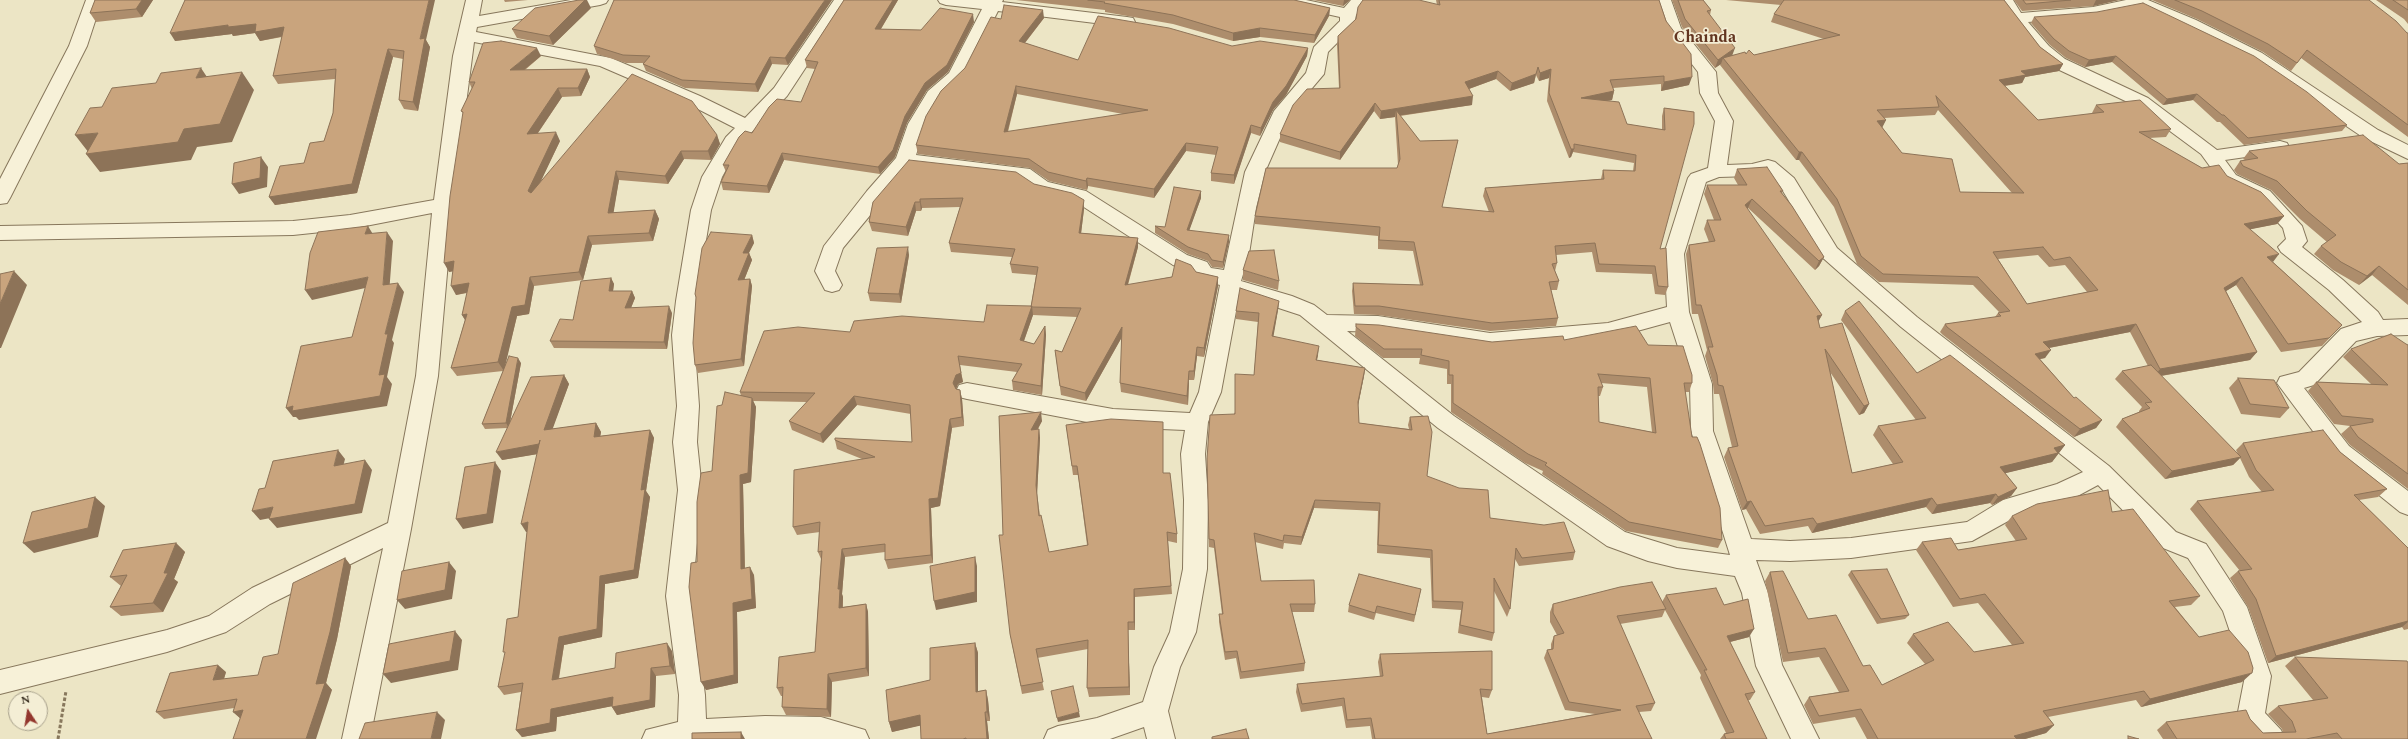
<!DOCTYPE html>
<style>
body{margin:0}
#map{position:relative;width:2408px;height:739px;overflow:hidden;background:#ece5c5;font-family:Spectral,serif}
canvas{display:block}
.north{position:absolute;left:8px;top:691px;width:40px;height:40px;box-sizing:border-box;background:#f4eed5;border:1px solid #a8a18c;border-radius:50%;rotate:348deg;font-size:11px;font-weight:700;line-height:16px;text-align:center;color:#372d1f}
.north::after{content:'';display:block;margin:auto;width:14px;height:18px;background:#93372e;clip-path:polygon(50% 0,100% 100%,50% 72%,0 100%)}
</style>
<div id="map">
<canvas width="2408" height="739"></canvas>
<div class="north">N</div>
</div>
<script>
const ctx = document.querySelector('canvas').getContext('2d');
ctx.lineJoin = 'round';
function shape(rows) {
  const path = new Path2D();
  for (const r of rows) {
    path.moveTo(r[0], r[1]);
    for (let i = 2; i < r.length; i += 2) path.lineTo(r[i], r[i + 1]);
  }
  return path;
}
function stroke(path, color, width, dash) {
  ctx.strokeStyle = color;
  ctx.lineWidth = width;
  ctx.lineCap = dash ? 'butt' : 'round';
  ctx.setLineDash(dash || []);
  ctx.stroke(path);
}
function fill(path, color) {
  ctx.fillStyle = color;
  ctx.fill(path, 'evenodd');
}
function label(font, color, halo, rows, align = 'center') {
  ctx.font = font + ' Spectral,serif';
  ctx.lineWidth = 3.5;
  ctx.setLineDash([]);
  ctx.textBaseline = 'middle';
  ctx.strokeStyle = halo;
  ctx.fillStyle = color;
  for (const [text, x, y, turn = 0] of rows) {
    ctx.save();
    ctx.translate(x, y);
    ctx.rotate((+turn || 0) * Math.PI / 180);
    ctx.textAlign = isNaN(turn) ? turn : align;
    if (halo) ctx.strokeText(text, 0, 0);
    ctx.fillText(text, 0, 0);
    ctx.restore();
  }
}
const minor = shape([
 [86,0,102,0,87,46,10,198,7,203,0,204,0,179,69,46,86,0],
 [466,0,482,0,479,16,571,0,608,0,606,3,600,5,477,27,476,32,611,58,700,96,745,118,774,88,834,0,850,0,787,96,740,144,722,177,711,210,696,301,694,335,699,406,697,442,702,490,692,596,705,695,706,719,765,716,821,717,865,730,869,739,642,739,646,730,678,722,679,695,666,596,678,490,673,442,677,406,672,335,676,301,691,210,702,177,726,137,735,128,688,104,600,66,474,42,453,205,438,376,411,529,370,739,342,739,383,548,270,604,226,632,167,652,0,694,0,670,167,630,209,616,252,588,388,523,416,376,432,213,350,229,293,235,0,240,0,226,293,221,350,215,434,200,453,56,466,0],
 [938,0,1003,0,1002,2,1127,17,1133,18,1135,22,1133,26,1127,27,998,11,965,76,941,98,926,124,916,155,1030,169,1048,182,1086,191,1187,255,1207,262,1211,268,1224,270,1245,172,1274,111,1306,73,1314,47,1340,21,1340,17,1277,3,1275,0,1306,0,1344,8,1351,0,1368,0,1356,15,1354,26,1328,52,1324,74,1291,113,1265,172,1256,208,1249,254,1241,281,1292,296,1314,305,1327,315,1378,316,1490,333,1608,323,1667,307,1664,254,1688,178,1691,174,1708,168,1715,121,1700,93,1698,72,1665,29,1655,0,1671,0,1681,28,1716,72,1718,93,1733,121,1727,165,1752,164,1768,160,1775,162,1794,178,1837,248,1917,317,2109,466,2176,532,2206,544,2247,607,2271,676,2265,713,2281,730,2285,739,2253,739,2241,726,2237,717,2245,676,2223,611,2188,558,2158,546,2098,485,2072,499,2019,515,1972,541,1851,558,1790,561,1756,560,1768,593,1782,665,1819,739,1791,739,1756,666,1742,593,1735,576,1677,568,1648,561,1607,546,1438,428,1300,315,1239,295,1221,392,1208,422,1205,454,1208,500,1207,569,1196,632,1180,667,1168,711,1175,739,1147,739,1144,727,1110,739,1044,739,1048,730,1058,726,1097,718,1143,702,1154,667,1170,632,1183,569,1184,500,1181,454,1185,430,1113,427,967,399,959,397,956,391,959,385,967,383,1113,409,1190,413,1199,392,1220,285,1196,279,1192,272,1173,265,1073,200,1035,191,1018,179,910,167,843,248,835,271,842,285,839,290,832,292,825,290,815,271,824,246,867,191,896,158,908,124,928,91,949,73,982,9,946,5,940,3,938,0],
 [1764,173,1780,186,1823,258,1901,327,2083,472,2057,484,2003,500,1967,522,1851,538,1790,541,1751,539,1713,431,1712,384,1689,312,1684,254,1706,182,1719,177,1752,176,1764,173],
 [1670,322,1690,384,1691,431,1730,555,1677,548,1625,532,1454,416,1347,331,1378,332,1490,349,1608,339,1670,322],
 [1994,0,2013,0,2021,13,2093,7,2126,0,2148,0,2196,20,2262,53,2378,130,2408,145,2408,159,2364,138,2250,61,2184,28,2139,8,2093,17,2028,22,2049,46,2065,59,2148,98,2217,150,2280,141,2287,143,2289,147,2287,151,2225,160,2236,175,2270,191,2302,226,2307,241,2302,247,2343,280,2378,312,2383,320,2408,319,2408,335,2377,336,2356,341,2314,385,2304,388,2349,446,2408,491,2408,515,2400,512,2333,458,2277,383,2280,377,2299,372,2341,329,2362,322,2329,290,2281,252,2278,247,2286,239,2283,228,2256,199,2222,183,2201,154,2136,106,2053,67,2037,54,1994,0]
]);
stroke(minor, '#87775c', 2);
stroke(shape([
 [58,739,66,691]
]), '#87775c', 3, [3.5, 2]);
fill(minor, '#f7f1d8');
fill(shape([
 [95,0,153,0,142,17,96,22,90,13],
 [185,0,426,40,430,47,418,111,404,109,399,100,403,59,393,57,357,193,275,205,269,197,304,163,324,141,333,113,335,79,278,84,273,76,282,37,260,41,255,33,233,36,232,34,175,41],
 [504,0,528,0,505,2],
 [832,0,788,65,772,64,758,92,685,88,646,71,643,64,643,63,626,63,597,54,594,46],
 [844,0,898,0,881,29,921,30,974,22,948,72,927,90,907,123,895,157,880,174,784,160,769,193,723,190,721,182,726,172,723,165,752,133,801,102,815,69,807,68,805,60],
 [1016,0,1294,0,1330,8,1329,16,1314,43,1260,37,1233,41,1173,24,1105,12,1105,10],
 [1313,0,1350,0,1343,6],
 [1436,0,1659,0,1689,85,1661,91,1661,84,1613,88,1614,91,1612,100,1606,101,1627,124,1662,130,1662,116,1664,108,1694,112,1660,249,1668,287,1665,295,1655,294,1652,274,1596,272,1592,252,1556,255,1557,263,1555,271,1559,281,1557,290,1551,290,1558,318,1556,326,1490,331,1378,315,1354,314,1352,291,1353,283,1420,285,1413,251,1378,249,1378,236,1255,224,1255,216,1397,168,1398,165,1395,117,1380,119,1374,111,1340,160,1280,142,1280,134,1339,88,1337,45,1338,36,1356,19,1437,5],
 [1536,75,1539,81,1549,78,1547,101,1569,158,1571,157,1573,152,1634,163,1633,171,1603,170,1601,179,1485,188,1483,196,1489,212,1442,207,1458,140,1420,141,1400,116,1472,105,1469,89,1496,79,1510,91,1534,83],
 [1672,0,1703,0,1711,10,1710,15,1732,55,1746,54,1754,55,1824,39,1771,22,1774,14,1781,5,1726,0,2004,0,2040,47,2063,64,2059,71,2025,77,2022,83,2005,86,2038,120,2093,114,2092,113,2096,105,2171,129,2166,137,2149,138,2202,168,2227,176,2284,216,2277,224,2250,229,2273,262,2342,325,2322,346,2281,352,2236,285,2226,291,2257,352,2250,360,2161,376,2238,454,2236,450,2243,443,2340,452,2387,489,2378,497,2359,500,2408,548,2408,629,2404,630,2402,627,2268,663,2248,607,2230,578,2238,571,2240,571,2190,509,2197,501,2262,492,2249,477,2240,458,2233,465,2165,479,2116,427,2122,419,2139,412,2139,411,2142,407,2115,379,2122,371,2148,366,2130,332,2049,348,2045,358,2040,359,2074,398,2102,420,2096,428,2074,437,1943,335,1940,332,1945,324,1995,317,1998,313,1999,312,1973,285,1879,282,1857,264,1834,207,1799,160,1796,160,1720,65,1721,64,1715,68,1682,27],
 [1938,110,2012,193,1960,192,1902,153,1882,127,1886,120,1884,118,1935,115],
 [2038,255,2049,267,2065,265,2087,292,2027,304,1998,259],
 [2014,0,2119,0,2093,6,2022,11],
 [2152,0,2369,0,2407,33,2408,33,2408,137,2301,58,2291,71,2263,52,2197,19],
 [2376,0,2408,0,2408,24,2404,19],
 [591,8,553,45,517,38,512,29],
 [2034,17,2347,125,2342,131,2244,145,2220,122,2217,122,2193,100,2163,105,2112,62,2085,67,2066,58,2050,45,2031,23],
 [1044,18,1025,43,1078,60,1232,46,1308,48,1307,56,1286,95,1273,110,1260,136,1251,133,1234,184,1211,181,1211,173,1216,155,1186,151,1154,198,1088,186,1087,190,1049,181,1030,168,918,154,916,145,965,68,1001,19],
 [1017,94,1123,114,1008,132],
 [541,56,525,70,587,69,590,77,581,96,562,97,538,133,560,141,540,182,717,135,720,144,711,160,684,159,668,184,619,180,613,213,655,210,659,219,653,241,592,245,583,280,534,286,529,314,517,316,505,364,521,363,510,422,564,375,569,384,552,429,596,423,601,432,600,436,650,430,654,438,646,491,650,497,638,578,605,584,602,637,564,645,559,679,615,668,672,651,675,674,656,676,655,707,617,715,612,707,612,706,557,717,556,731,522,737,516,730,521,692,504,695,498,687,518,617,527,532,526,532,537,454,502,460,507,428,485,429,482,424,503,371,457,376,451,368,465,320,462,315,467,293,456,295,453,271,449,272,463,113,461,111,472,89,469,82],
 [2249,151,2399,164,2408,163,2408,305,2372,275,2359,285,2333,270,2314,254,2321,246,2327,242,2300,219,2271,190,2237,174,2234,170,2240,161,2245,160,2243,159],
 [1737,169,1783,191,1782,193,1824,257,1819,266,1815,270,1748,208,1747,209,1822,315,1818,321,1820,328,1869,404,1864,413,1859,415,1830,372,1852,473,1893,464,1873,435,1878,426,1916,420,1841,320,1845,311,1917,373,2065,445,2052,462,2005,473,2017,488,2011,496,1992,505,1990,503,1932,514,1926,507,1812,533,1808,526,1760,534,1746,509,1742,510,1724,457,1728,448,1732,447,1719,394,1714,394,1713,384,1705,356,1707,350,1698,314,1692,314,1686,254,1689,245,1709,242,1704,229,1707,220,1714,220,1704,194,1707,185,1738,185,1734,178],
 [1034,184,1084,209,1081,233,1138,238,1138,247,1128,285,1196,272,1218,277,1218,286,1204,357,1197,356,1194,380,1189,380,1188,405,1121,392,1120,383,1122,337,1086,401,1061,395,1055,350,1062,352,1077,317,1033,315,1024,341,1034,344,1045,326,1046,335,1042,395,1013,390,1012,381,1017,372,960,365,963,382,958,384,956,389,960,390,962,399,964,426,952,428,940,506,931,508,933,563,888,569,885,560,885,552,845,557,842,594,843,597,843,607,866,604,868,612,869,676,832,682,831,717,786,715,782,707,783,696,781,696,777,688,815,652,821,559,818,552,820,532,797,535,793,527,862,459,837,449,835,440,912,442,911,414,857,405,823,443,792,430,789,421,807,402,753,401,756,407,751,482,743,484,745,568,754,575,756,608,737,612,738,683,706,690,697,562,712,471,722,405,741,396,740,392,850,332,984,322,1031,306,1036,275,1012,273,1010,264,1012,257,951,252,949,243,960,207,922,208,921,211,916,211,908,236,872,231,869,222,873,202],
 [1201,191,1201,198,1189,230,1229,242,1223,268,1212,267,1208,261,1188,254,1155,233,1155,226,1165,227],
 [752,235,754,243,749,253,752,260,744,280,750,279,752,286,744,366,698,373,695,365,696,298,695,294],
 [909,255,901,303,870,301,868,293],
 [1243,270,1279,281,1278,290,1243,280],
 [611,278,614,284,613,291,632,291,635,298,631,308,672,313,667,349,554,348,550,341,573,320],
 [1279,301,1278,310,1273,336,1318,355,1317,360,1365,368,1364,376,1358,405,1359,423,1409,429,1408,425,1410,417,1427,476,1490,518,1575,552,1573,560,1519,566,1515,559,1510,609,1507,617,1494,591,1494,633,1492,641,1458,633,1461,610,1432,608,1430,558,1377,553,1378,511,1314,508,1301,545,1284,543,1283,549,1255,542,1261,581,1315,604,1314,612,1292,612,1305,663,1304,671,1240,679,1236,658,1225,660,1219,622,1219,614,1222,614,1214,548,1209,547,1207,459,1234,414,1254,375,1258,322,1236,319,1236,311],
 [1356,324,1492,342,1564,340,1648,345,1692,383,1689,392,1685,392,1692,437,1722,540,1718,548,1626,531,1542,474,1543,471,1525,463,1451,412,1451,384,1447,384,1447,369,1419,364,1420,358,1383,358,1355,336],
 [1601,383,1647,387,1652,432,1599,422,1598,396,1600,396,1603,387],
 [2406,344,2408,345,2408,489,2350,445,2341,434,2350,426,2334,424,2308,391,2316,382,2371,384,2343,357,2351,349],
 [2238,378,2289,408,2280,418,2241,414,2229,388],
 [999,416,1042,421,1038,429,1039,429,1040,438,1037,494,1040,516,1049,552,1087,545,1078,475,1073,475,1066,425,1163,473,1177,534,1177,543,1168,541,1172,594,1135,597,1135,630,1128,630,1130,695,1089,697,1087,688,1088,649,1037,658,1044,690,1022,694,1010,634,1003,535],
 [2112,512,2200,596,2191,605,2175,607,2199,637,2242,682,2141,707,2136,700,2048,717,2054,725,2046,733,2025,739,1867,739,1855,717,1813,724,1804,705,1809,697,1839,692,1819,657,1783,662,1765,581,1770,572,1808,619,1863,666,1882,685,1925,664,1907,643,1913,634,1974,652,2012,645,1978,603,1953,607,1916,550,1922,542,1958,550,2016,541,2005,525,2012,516],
 [176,543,185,552,174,579,178,582,163,612,121,616,110,607,121,586,110,577],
 [345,558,351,566,337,639,326,683,332,690,240,718,233,712,234,708,164,719,156,712,226,672,224,679,258,675,278,654],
 [1851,571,1909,615,1905,619,1877,624,1848,575],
 [1421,589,1414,622,1376,613,1374,620,1348,612,1349,605],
 [1666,595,1724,605,1749,637,1730,642,1755,692,1750,700,1748,700,1767,739,1720,739,1724,734,1726,733,1700,678,1701,675,1665,610,1662,617,1620,624,1655,703,1651,711,1639,712,1652,739,1372,739,1370,726,1346,728,1342,706,1301,712,1296,692,1297,684,1380,677,1378,662,1380,654,1492,690,1489,698,1482,697,1487,734,1595,714,1565,710,1544,658,1547,650,1551,649,1551,644,1554,636,1557,635,1550,622,1550,612,1553,604,1662,602],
 [975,643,978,653,978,691,986,690,988,700,990,721,987,721,989,739,921,739,921,725,892,732,889,722,930,680],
 [2295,657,2408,739,2163,739,2157,730,2166,722,2250,719,2263,733,2283,732,2282,729,2268,714,2278,706,2313,700,2285,666]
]), '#ad8d6c');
fill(shape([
 [142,0,153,0,142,17,136,9],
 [429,0,435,0,426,40,430,47,418,111,413,102,420,39],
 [585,0,587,0,591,8,553,45,549,36],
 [825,0,832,0,788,65,785,58],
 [893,0,898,0,876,37,875,29],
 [1344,0,1350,0,1343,6],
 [2096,0,2119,0,2093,6],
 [1330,8,1329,16,1314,43,1315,35],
 [1043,10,1044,18,1020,49,1019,41],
 [973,14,974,22,948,72,927,90,907,123,895,157,880,174,878,167,905,116,925,83],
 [256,24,284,27,289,35,260,41,255,33,233,36,232,34,175,41,170,33,228,25],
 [1260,28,1260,37,1233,41,1233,33],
 [537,48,541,56,514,78,510,70],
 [1308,48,1307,56,1286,95,1273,110,1260,136,1261,128,1273,102],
 [1735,48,1732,56,1723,58,1721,64,1715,68,1718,60],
 [388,49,393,57,357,193,275,205,269,197,352,184],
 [2116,56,2112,62,2085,67,2089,60],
 [770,57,772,64,758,92,755,84],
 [2063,64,2059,71,2025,77,2022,83,1995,87,1999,80,2021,71],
 [201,68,213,86,196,78],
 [587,69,590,77,581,96,578,88],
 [1551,69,1549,78,1539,81,1540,73],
 [1498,71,1496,79,1463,91,1465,82],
 [242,72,254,90,232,142,197,147,191,160,100,172,86,154,184,129],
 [1536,74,1534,83,1510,91,1512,83],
 [1692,77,1689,85,1661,91,1664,82],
 [1016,86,1017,94,1005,141,1004,132],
 [558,88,562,97,531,143,527,134],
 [1614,91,1612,100,1578,106,1581,98],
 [2197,94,2193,100,2163,105,2167,99],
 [1473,96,1472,105,1396,116,1396,110,1395,117,1380,119,1381,111],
 [1375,103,1374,111,1340,160,1340,152],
 [1886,120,1882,128,1877,121],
 [1251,125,1251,133,1234,184,1234,175],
 [556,132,560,141,532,200,528,191],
 [98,133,89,153,75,135],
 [717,135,720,144,711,160,708,151],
 [1186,143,1186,151,1154,198,1154,189],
 [1571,149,1574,149,1571,157,1569,158],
 [681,151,684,159,668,184,665,176],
 [1799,152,1802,152,1799,160,1796,160],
 [782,153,784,160,769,193,767,186],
 [261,157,268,167,267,187,239,194,232,184],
 [616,171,619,180,612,222,608,213],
 [1087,178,1088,186,1087,190,1086,181],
 [1201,191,1201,198,1187,237,1187,230],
 [920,199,922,208,921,211,920,202],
 [1752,199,1748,208,1741,214,1745,205],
 [1084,200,1084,209,1080,242,1079,233],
 [915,202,916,211,908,236,906,227],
 [655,210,659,219,653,241,649,233],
 [2284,216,2277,224,2237,232,2244,224],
 [368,226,374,236,365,234],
 [387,232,393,241,389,294,383,285],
 [752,235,754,243,745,260,743,253],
 [1229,235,1229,242,1223,268,1223,262],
 [588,236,592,245,583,280,579,272],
 [1138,238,1138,247,1125,294,1125,285],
 [908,247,909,255,901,303,899,294],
 [749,253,752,260,741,288,738,280],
 [2279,254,2273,262,2267,257],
 [1824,257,1819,266,1815,270,1819,261],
 [454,261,459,270,449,272,444,263],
 [2379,266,2372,275,2359,285,2367,276],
 [14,271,27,285,1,348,0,348,0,304],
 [368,277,374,286,312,300,305,290],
 [530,277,534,286,529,314,517,316,504,371,498,362,512,307],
 [1218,277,1218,286,1204,357,1204,348],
 [2242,277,2236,285,2218,296,2224,288],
 [611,278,614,284,612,298,609,291],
 [750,279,752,286,744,366,741,359],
 [398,283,404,292,392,340,394,343,387,377,392,384,387,406,299,420,296,417,293,417,286,408,379,375,385,334],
 [469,283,474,291,456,295,451,286],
 [632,291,635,298,628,315,625,308],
 [1279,301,1278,310,1272,345,1272,336],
 [669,306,672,313,667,349,664,342],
 [1032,306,1033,315,1021,349,1020,340],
 [467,314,467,323,462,315],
 [1822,315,1817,324,1817,316],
 [2136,324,2130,332,2038,350,2043,342],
 [1045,326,1046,335,1042,395,1041,386],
 [1122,327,1123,335,1086,401,1085,393],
 [1319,346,1318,355,1315,368,1316,360],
 [1197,347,1197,356,1194,380,1194,371],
 [2051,350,2045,358,2029,361,2035,354],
 [2257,352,2250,360,2154,377,2160,369],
 [518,358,521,363,509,428,506,423],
 [1365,368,1364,376,1357,411,1358,402],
 [1189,371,1189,380,1188,405,1187,396],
 [961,373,963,382,958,384,955,392,953,383,956,375],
 [564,375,569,384,549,439,544,430],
 [960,390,962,399,964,426,962,417],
 [854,396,857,405,823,443,820,434],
 [752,398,756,407,751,482,743,484,745,578,741,569,740,475],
 [1869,404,1864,413,1859,415,1864,406],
 [1041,412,1042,421,1032,439,1031,430],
 [950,419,952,428,940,506,931,508,933,563,931,555,929,499],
 [2102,420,2096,428,2074,437,2080,429],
 [596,423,601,432,599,445,594,437],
 [1039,429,1040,438,1037,494,1041,525,1036,485],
 [650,430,654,438,646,491,650,497,638,578,605,584,602,637,564,645,557,688,552,680,559,637,600,576,641,490],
 [539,444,544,453,502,460,496,452],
 [2065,445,2052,462,1994,476,2000,467,2054,448],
 [338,450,345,459,341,475,334,466],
 [2241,457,2233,465,2165,479,2172,471],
 [365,460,372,470,362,513,277,528,269,519],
 [495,462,501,471,493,523,463,529,456,519],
 [2017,488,2011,496,1992,505,1998,497],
 [1996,494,1990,503,1932,514,1937,505],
 [95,497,105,506,98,537,34,553,23,543],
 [1932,498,1926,507,1812,533,1817,524],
 [1315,500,1314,508,1301,545,1302,537],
 [1751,501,1746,509,1742,510,1747,502],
 [273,507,281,516,260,520,252,511],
 [528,522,533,531,526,532,521,524],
 [176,543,185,552,174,579,178,582,163,612,153,603,164,573],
 [842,549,845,557,842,594,843,597,842,616,839,608,838,589],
 [975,557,977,566,977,602,936,610,934,601],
 [345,558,351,566,337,639,326,683,332,690,316,739,306,739,316,684],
 [449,562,456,571,452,599,405,609,397,600],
 [750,567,754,575,756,608,737,612,738,683,706,690,701,682,733,603],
 [1134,589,1135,597,1135,630,1134,622],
 [866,604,868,612,869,676,866,668],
 [2408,621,2408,622,2402,627,2268,663,2276,656],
 [1128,622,1128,630,1130,695,1129,687],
 [1754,629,1749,637,1722,644,1727,636],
 [455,631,462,640,458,670,391,683,383,674],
 [667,643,672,651,675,674,670,666],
 [975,643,978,653,978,701,976,692],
 [218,665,226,672,221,688,213,680],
 [651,668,656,676,655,707,617,715,612,707],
 [2252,673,2242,682,2141,707,2150,699],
 [828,674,832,682,831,717,827,709],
 [986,690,988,700,990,721,987,712],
 [613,697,618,705,557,717,556,731,522,737,516,730,551,709],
 [243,710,241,719,233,712],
 [437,712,445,720,441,739,431,739],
 [985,712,987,721,989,739,987,739],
 [1079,712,1080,717,1058,722,1057,718],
 [920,715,923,725,892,732,889,722],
 [2054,725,2046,733,2025,739,2011,739,2014,736],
 [741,732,745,739,741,739]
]), '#8d7358');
const building = shape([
 [95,0,142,0,136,9,90,13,95,0],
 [185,0,429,0,420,39,425,38,413,102,399,100,404,51,388,49,352,184,269,197,280,166,304,163,310,143,324,141,333,113,336,69,273,76,284,27,255,32,256,24,228,27,228,25,170,33,185,0],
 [579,0,585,0,549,36,512,29,535,8,579,0],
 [614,0,825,0,785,58,770,57,755,84,682,80,643,64,650,56,623,55,594,46,614,0],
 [844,0,893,0,875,29,921,30,940,8,973,14,947,65,925,83,905,116,893,150,878,167,782,153,767,186,721,182,729,165,723,165,739,137,745,131,752,133,769,107,777,99,801,102,818,62,805,60,844,0],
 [1088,0,1294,0,1330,8,1315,35,1260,28,1233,33,1173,15,1104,3,1105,2,1088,0],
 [1363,0,1419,0,1440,5,1439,0,1659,0,1666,21,1691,54,1692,77,1664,82,1664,76,1610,80,1614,91,1581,98,1619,102,1627,124,1665,130,1664,108,1694,112,1694,124,1660,249,1666,248,1668,287,1658,286,1655,266,1599,264,1595,243,1555,246,1557,263,1552,264,1559,281,1549,282,1558,318,1492,323,1379,306,1355,306,1353,283,1423,285,1414,242,1379,240,1380,227,1255,216,1266,168,1397,168,1400,159,1396,110,1420,141,1458,140,1442,207,1494,212,1485,188,1604,179,1603,170,1635,171,1636,155,1574,144,1574,149,1571,149,1549,93,1551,69,1540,73,1538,67,1536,74,1512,83,1498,71,1465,82,1473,96,1381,111,1375,103,1340,152,1280,134,1293,105,1307,89,1340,88,1338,36,1356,19,1358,7,1363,0],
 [1678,0,1703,0,1711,10,1707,11,1735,48,1718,60,1685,19,1678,0],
 [1784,0,2004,0,2040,47,2063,64,2021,71,2026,75,1999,80,2038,120,2104,112,2096,105,2140,100,2171,129,2139,132,2202,168,2219,165,2227,176,2261,192,2284,216,2244,224,2279,254,2267,257,2342,325,2329,338,2288,344,2242,277,2224,288,2257,352,2160,369,2136,324,2043,342,2051,350,2035,354,2074,398,2076,397,2102,420,2080,429,1947,327,1945,324,2001,316,1998,313,2010,311,1978,277,1883,274,1861,256,1837,199,1802,152,1799,152,1723,58,1745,52,1746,54,1749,50,1754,55,1840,35,1774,14,1784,0],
 [1936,96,2024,193,1960,192,1952,159,1902,153,1877,121,1886,120,1877,110,1939,107,1936,96],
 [2043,247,2054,260,2070,257,2098,290,2027,304,1993,252,2043,247],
 [2023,0,2071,0,2026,4,2023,0],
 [2175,0,2369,0,2396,21,2407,33,2408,33,2408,125,2307,50,2297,63,2268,44,2202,11,2175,0],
 [2393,0,2408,0,2408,10,2393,0],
 [2143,3,2254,56,2307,92,2347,125,2248,138,2224,115,2222,115,2197,94,2167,99,2116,56,2089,60,2069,51,2054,39,2034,17,2097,12,2143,3],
 [1004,5,1043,10,1019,41,1078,60,1098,16,1169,28,1232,46,1260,41,1308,48,1286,86,1273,102,1261,128,1251,125,1234,175,1211,173,1218,147,1186,143,1154,189,1087,178,1086,181,1048,172,1029,159,916,145,926,116,941,91,965,68,991,17,1001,19,1004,5],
 [1016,86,1148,110,1004,132,1016,86],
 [501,41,537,48,510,70,587,69,578,88,558,88,527,134,556,132,528,191,531,193,632,74,692,101,717,135,708,151,681,151,665,176,616,171,608,213,655,210,649,233,588,236,579,272,530,277,525,305,512,307,498,362,451,368,467,314,462,315,469,283,451,286,454,261,444,263,450,196,463,112,461,111,475,82,469,82,483,43,501,41],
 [201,68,196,78,242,72,220,124,184,129,178,142,86,154,98,133,75,135,90,108,102,107,112,88,156,83,161,73,201,68],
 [2363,135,2399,164,2408,163,2408,290,2379,266,2367,276,2341,262,2321,246,2336,235,2307,211,2277,181,2243,166,2240,161,2258,158,2249,151,2363,135],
 [261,157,260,178,232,184,234,163,261,157],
 [909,160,1016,172,1034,184,1072,193,1084,200,1079,233,1138,238,1125,285,1172,277,1176,259,1191,265,1196,272,1218,277,1204,348,1197,347,1194,371,1189,371,1187,396,1120,383,1122,327,1085,393,1060,386,1055,350,1062,352,1081,308,1031,307,1038,267,1010,264,1015,249,949,243,963,198,920,199,920,202,915,202,906,227,869,222,873,202,909,160],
 [1767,167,1783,191,1780,191,1792,206,1824,257,1819,261,1752,199,1745,205,1822,315,1817,316,1820,328,1842,323,1869,404,1864,406,1825,349,1852,473,1903,462,1878,426,1926,418,1845,311,1859,301,1917,373,1950,355,2065,445,2054,448,2058,453,2000,467,2017,488,1998,497,1996,494,1937,505,1932,498,1817,524,1813,518,1765,526,1751,501,1747,502,1728,448,1738,446,1723,386,1718,385,1717,375,1708,347,1713,347,1701,305,1696,305,1689,245,1715,241,1707,220,1721,220,1707,185,1747,185,1737,169,1767,167],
 [1174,187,1201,191,1187,230,1229,235,1223,262,1212,260,1208,254,1188,247,1155,226,1165,227,1174,187],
 [368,226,365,234,387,232,383,285,398,283,385,334,388,334,379,375,385,374,380,396,292,411,293,406,286,408,301,346,352,337,368,277,305,290,310,253,318,232,368,226],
 [711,232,752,235,743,253,749,253,738,280,750,279,741,359,695,365,693,343,696,297,695,294,702,248,711,232],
 [908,247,899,294,868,293,877,248,908,247],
 [1274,250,1279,281,1243,270,1249,251,1274,250],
 [14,271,0,304,0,274,14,271],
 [611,278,609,291,632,291,625,308,669,306,664,342,550,341,560,319,573,320,581,281,611,278],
 [1240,288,1279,301,1272,336,1319,346,1316,360,1365,368,1358,402,1359,423,1412,430,1410,417,1428,416,1432,432,1427,476,1459,488,1488,490,1490,518,1544,525,1564,522,1575,552,1522,558,1516,548,1510,609,1494,578,1494,633,1460,625,1463,602,1433,601,1432,550,1378,545,1380,503,1315,500,1302,537,1284,535,1283,541,1254,533,1261,581,1314,580,1315,604,1290,604,1305,663,1241,672,1237,651,1225,652,1219,614,1223,614,1214,540,1209,539,1207,459,1210,415,1235,414,1235,374,1254,375,1259,313,1236,311,1240,288],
 [987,305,1032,306,1020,340,1034,344,1045,326,1041,386,1012,381,1022,364,958,356,961,373,956,375,953,383,956,389,960,390,962,417,950,419,938,498,929,499,931,555,885,560,885,544,842,549,838,589,840,589,839,608,866,604,866,668,828,674,827,709,782,707,783,687,777,688,779,657,815,652,822,551,818,552,820,522,793,527,794,470,875,457,835,440,835,438,912,442,910,405,854,396,820,434,789,421,815,393,740,392,764,331,798,327,850,332,854,321,902,316,984,322,987,305],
 [1356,324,1379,325,1492,342,1563,336,1564,340,1636,326,1648,345,1683,346,1692,375,1692,383,1684,383,1692,437,1697,437,1700,444,1720,508,1722,540,1629,522,1545,465,1547,463,1528,454,1453,403,1453,375,1449,375,1449,361,1421,355,1422,349,1384,349,1356,327,1356,324],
 [1598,374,1650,378,1656,433,1599,422,1598,387,1603,387,1598,374],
 [2391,334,2406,344,2408,345,2408,474,2358,437,2350,426,2373,422,2373,419,2342,416,2316,382,2388,385,2351,349,2391,334],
 [509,356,518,358,506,423,482,424,509,356],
 [2151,365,2241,457,2172,471,2122,419,2150,408,2145,403,2152,402,2122,371,2151,365],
 [564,375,544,430,596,423,594,437,650,430,641,490,645,489,634,570,600,576,597,629,559,637,552,680,615,668,616,653,667,643,670,666,651,668,650,700,612,707,613,697,551,709,550,723,516,730,523,683,498,687,505,652,503,652,507,619,518,617,528,522,521,524,540,440,539,444,496,452,531,377,564,375],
 [2238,378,2274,380,2289,408,2250,404,2238,378],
 [725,392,752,398,748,473,740,475,741,569,750,567,752,599,733,603,734,675,701,682,689,587,691,563,697,562,697,502,701,473,712,471,717,406,722,405,725,392],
 [1041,412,1031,430,1039,429,1036,485,1039,516,1041,515,1049,552,1088,545,1077,466,1072,466,1066,425,1111,419,1163,422,1163,473,1170,473,1177,534,1167,532,1171,586,1134,589,1134,622,1128,622,1129,687,1087,688,1088,640,1036,649,1043,682,1021,686,1010,634,999,535,1003,535,999,416,1041,412],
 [2323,430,2340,452,2387,489,2354,495,2408,548,2408,621,2276,656,2256,599,2238,571,2252,569,2197,501,2274,490,2256,470,2243,443,2323,430],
 [338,450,334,466,365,460,355,504,269,519,273,507,252,511,259,489,265,488,273,461,338,450],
 [495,462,487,514,456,519,465,467,495,462],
 [2108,490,2112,512,2133,509,2200,596,2169,601,2199,637,2229,630,2248,652,2253,668,2252,673,2150,699,2144,691,2043,711,2054,725,2014,736,2017,739,1878,739,1861,709,1819,716,1809,697,1849,691,1825,648,1788,653,1770,572,1783,571,1808,619,1836,615,1863,666,1870,665,1882,685,1934,660,1913,634,1948,622,1974,652,2024,643,1985,594,1960,599,1922,542,1951,538,1958,550,2027,539,2012,516,2037,504,2108,490],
 [95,497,88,528,23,543,32,512,95,497],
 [176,543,164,573,168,573,153,603,110,607,127,575,110,577,123,550,176,543],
 [975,557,975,592,934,601,930,566,975,557],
 [345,558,330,632,316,684,325,683,306,739,233,739,243,710,233,712,237,699,156,712,170,673,218,665,213,680,258,675,263,657,278,654,293,583,345,558],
 [449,562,445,590,397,600,402,571,449,562],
 [1887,569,1909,615,1881,619,1851,571,1887,569],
 [1359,574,1421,589,1415,615,1377,606,1375,613,1349,605,1359,574],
 [1652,582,1666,609,1617,616,1655,703,1636,706,1652,739,1375,739,1371,718,1347,720,1344,698,1302,704,1297,684,1383,676,1380,654,1492,651,1492,690,1480,689,1487,734,1621,710,1569,702,1547,650,1553,649,1554,636,1564,633,1553,613,1553,604,1620,587,1652,582],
 [1716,588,1724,605,1748,599,1754,629,1727,636,1755,692,1745,694,1767,739,1726,739,1724,734,1734,732,1704,670,1707,670,1666,595,1716,588],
 [455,631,450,661,383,674,389,644,455,631],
 [975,643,976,692,986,690,987,712,985,712,987,739,966,739,966,738,963,739,921,739,920,715,889,722,886,690,930,680,930,648,975,643],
 [2295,657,2407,661,2408,663,2408,739,2342,739,2337,733,2306,739,2177,739,2166,722,2246,710,2250,719,2263,733,2296,732,2292,721,2278,706,2328,698,2295,657],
 [1073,686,1079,712,1057,718,1051,691,1073,686],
 [437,712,431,739,359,739,365,723,437,712],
 [1246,729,1249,739,1212,739,1212,737,1246,729],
 [741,732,741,739,692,739,692,733,741,732],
 [2128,736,2139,739,2128,739,2128,736]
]);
fill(building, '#c9a47d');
stroke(building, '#8d7358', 1);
label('bold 16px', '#623520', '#f4eed5', [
 ["Chainda",1705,39]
]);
</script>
